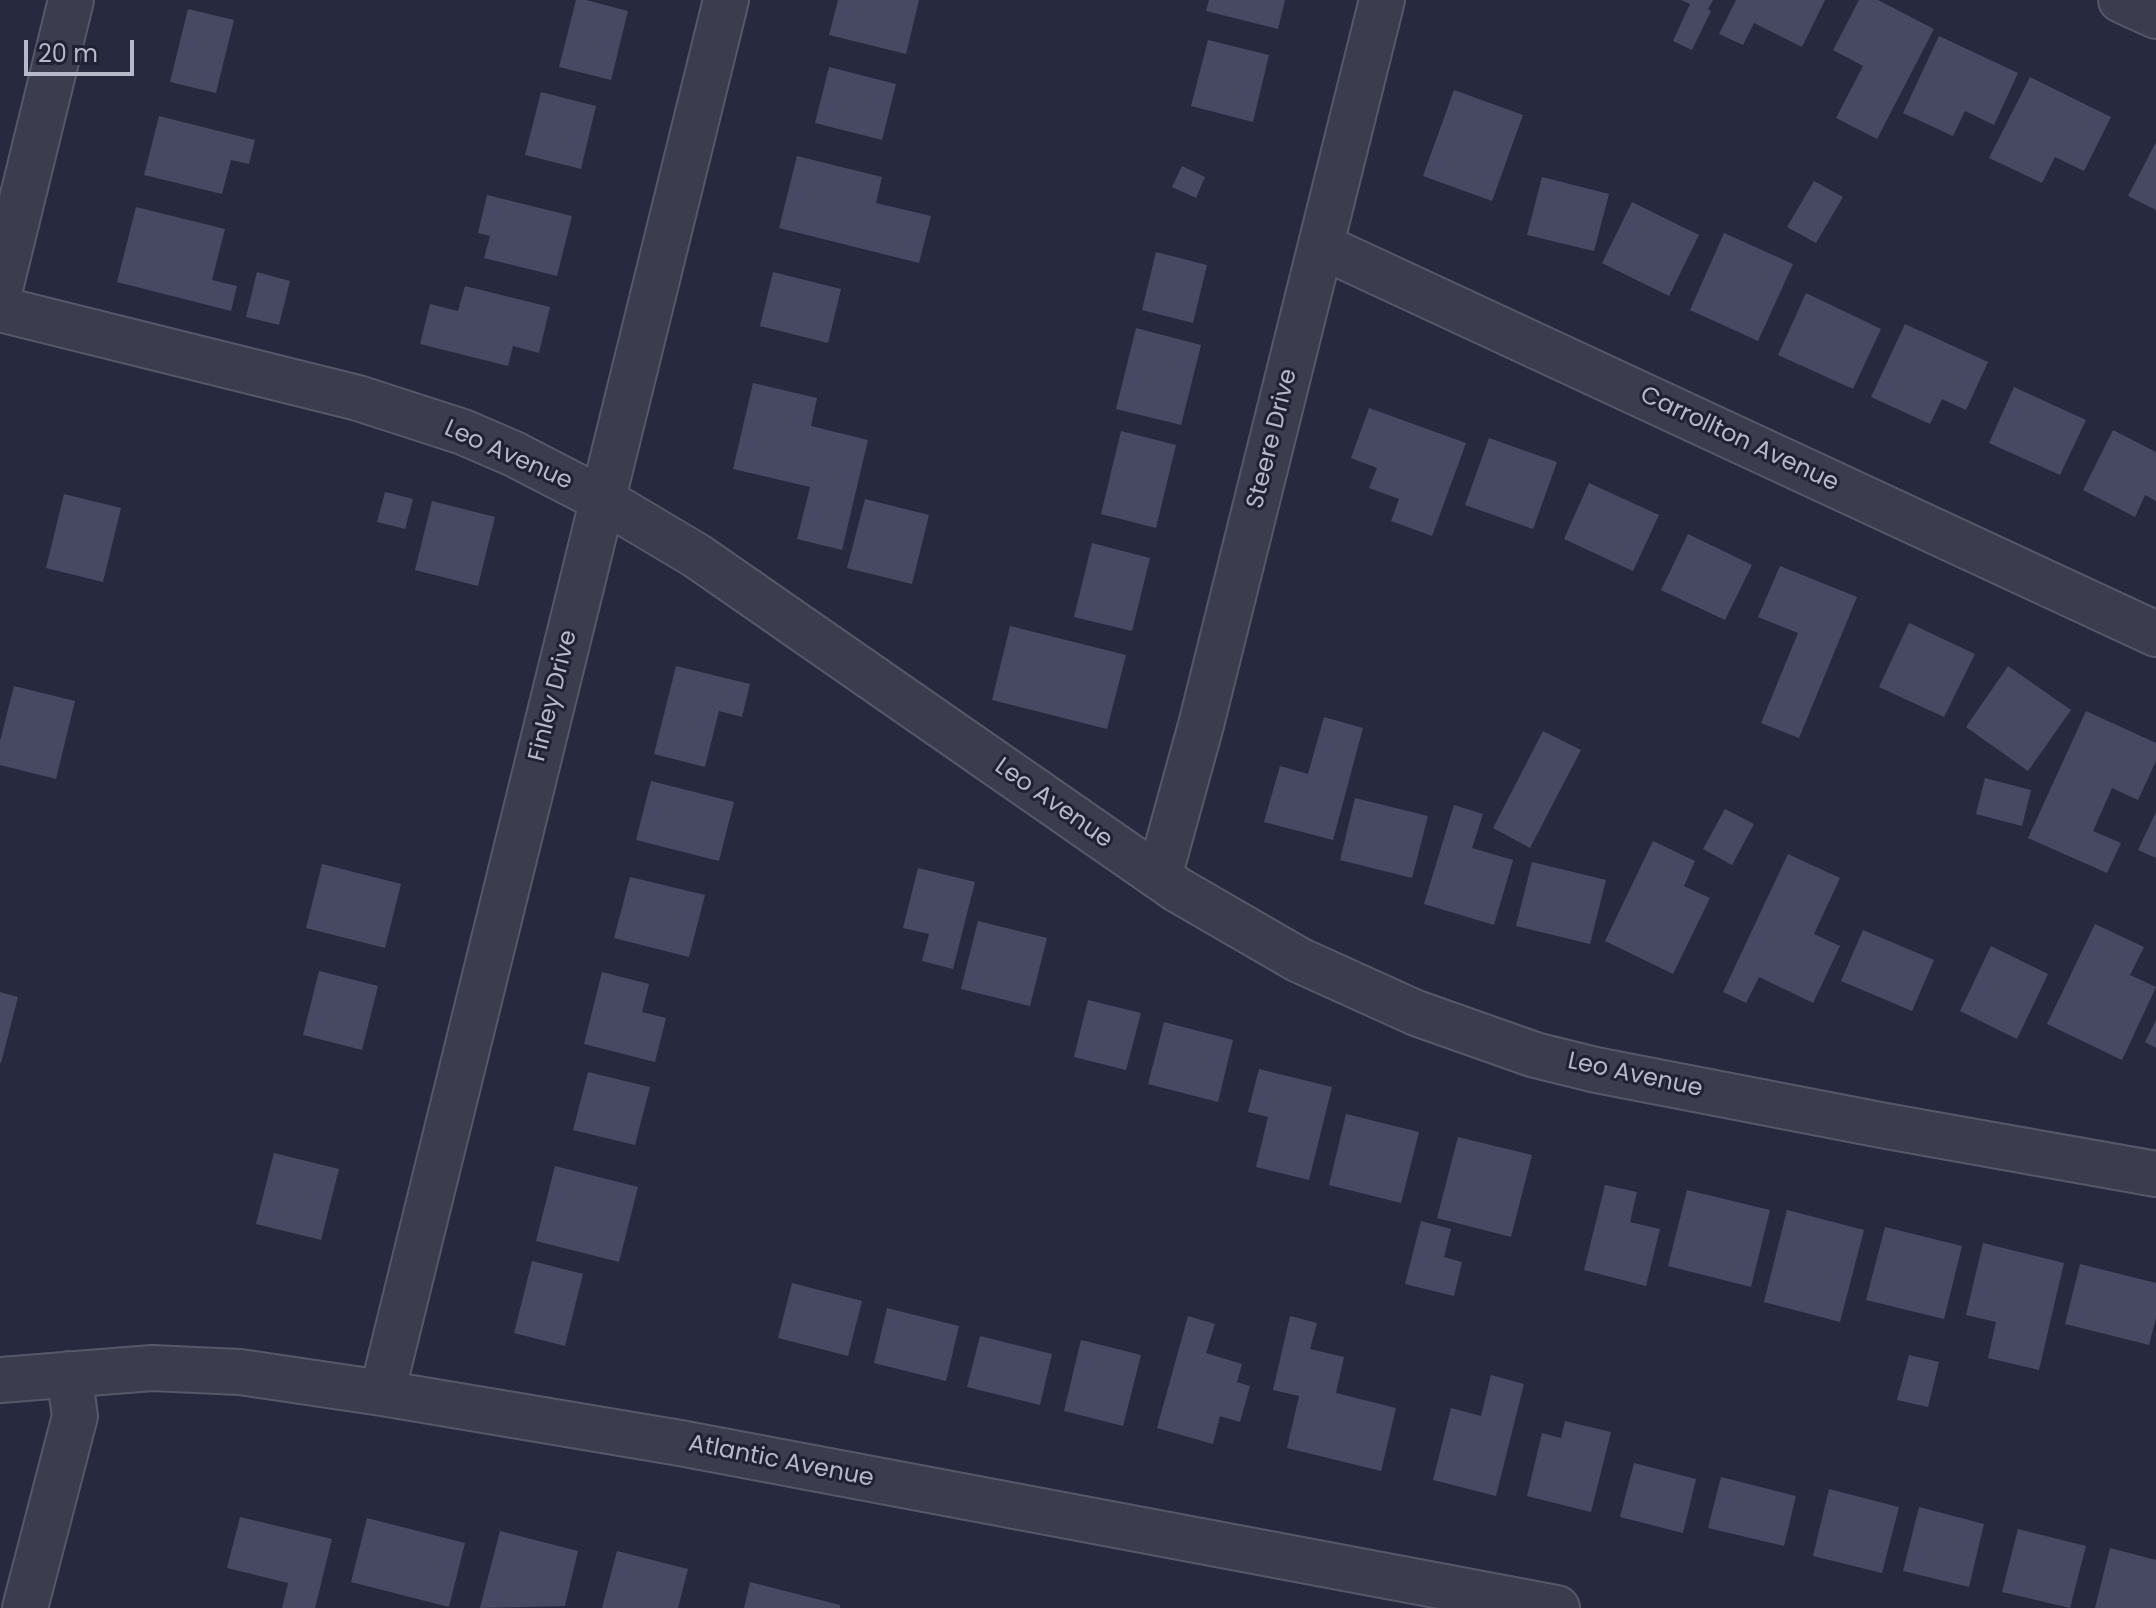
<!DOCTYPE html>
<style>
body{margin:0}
#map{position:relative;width:2156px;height:1608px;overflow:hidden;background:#272a3f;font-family:Poppins,sans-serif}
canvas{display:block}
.scale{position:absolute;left:24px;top:40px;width:110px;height:36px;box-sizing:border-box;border:4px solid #b7b9ca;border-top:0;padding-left:10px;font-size:24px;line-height:28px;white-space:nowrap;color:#b7b9ca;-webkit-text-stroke:6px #202234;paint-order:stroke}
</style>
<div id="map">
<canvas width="2156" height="1608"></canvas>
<div class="scale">20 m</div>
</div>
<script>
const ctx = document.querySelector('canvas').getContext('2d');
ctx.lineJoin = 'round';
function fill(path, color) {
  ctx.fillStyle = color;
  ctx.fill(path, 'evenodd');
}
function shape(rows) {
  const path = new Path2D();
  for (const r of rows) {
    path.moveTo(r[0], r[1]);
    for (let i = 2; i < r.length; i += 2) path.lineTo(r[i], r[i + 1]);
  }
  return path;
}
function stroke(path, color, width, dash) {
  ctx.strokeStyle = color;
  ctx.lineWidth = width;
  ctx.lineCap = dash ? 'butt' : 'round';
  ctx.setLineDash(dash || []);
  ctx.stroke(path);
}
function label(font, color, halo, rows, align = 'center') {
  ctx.font = font + ' Poppins,sans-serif';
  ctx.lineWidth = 6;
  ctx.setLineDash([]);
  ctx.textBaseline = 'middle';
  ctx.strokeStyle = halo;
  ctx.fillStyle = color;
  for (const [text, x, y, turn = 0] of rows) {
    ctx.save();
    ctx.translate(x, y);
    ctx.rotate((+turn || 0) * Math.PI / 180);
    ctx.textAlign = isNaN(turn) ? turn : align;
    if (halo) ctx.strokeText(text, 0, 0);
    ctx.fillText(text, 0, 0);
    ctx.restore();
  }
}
fill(shape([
 [576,0,586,0,628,11,611,80,559,67],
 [838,0,919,0,906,54,829,35],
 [1209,0,1285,0,1278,29,1206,11],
 [1681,0,1713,0,1708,9,1711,11,1692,50,1673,41,1690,4],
 [1736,0,1825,0,1802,47,1754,23,1743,45,1719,34],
 [1859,0,1878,0,1934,29,1877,139,1836,118,1863,66,1833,50],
 [188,9,234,20,216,93,170,82],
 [1939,36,2018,73,1994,125,1965,111,1953,136,1903,113],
 [1208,40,1269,55,1253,122,1191,106],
 [829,67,896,84,882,140,815,123],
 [2030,77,2111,117,2084,171,2055,157,2042,183,1989,158],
 [1454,90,1523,115,1492,201,1423,176],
 [541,92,596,106,581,169,525,155],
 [159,116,255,140,249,164,231,160,222,194,144,175],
 [2156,142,2156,210,2128,196],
 [797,156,882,177,876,203,931,216,919,263,779,228],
 [1182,166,1205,177,1196,198,1172,187],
 [1542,177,1609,194,1594,251,1527,235],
 [1814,181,1843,197,1816,243,1787,227],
 [487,195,572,216,557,276,484,258,490,236,478,233],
 [1632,202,1699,235,1669,296,1602,263],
 [136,207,225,229,212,280,237,286,231,311,117,282],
 [1724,233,1793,264,1758,341,1690,310],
 [1156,252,1207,265,1193,323,1142,310],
 [257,272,290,281,279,325,246,317],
 [773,272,841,289,828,343,760,326],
 [465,286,550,307,539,353,513,346,508,366,420,344,430,304,458,311],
 [1806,293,1881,329,1853,389,1778,355],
 [1905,324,1988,362,1966,410,1942,399,1930,424,1871,397],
 [1136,328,1201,345,1181,425,1116,409],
 [753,383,817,398,811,426,868,440,842,550,797,539,810,487,733,469],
 [2014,387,2086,420,2060,475,1989,443],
 [1369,408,1466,443,1432,536,1391,521,1399,499,1369,488,1377,468,1351,458],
 [2113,430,2156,452,2156,501,2145,495,2135,517,2083,490],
 [1121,431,1176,445,1156,528,1101,514],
 [1489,438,1557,462,1533,529,1465,505],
 [1589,483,1659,515,1633,571,1564,539],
 [385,492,413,499,405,529,377,522],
 [64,494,121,508,103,582,46,568],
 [865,499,929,515,912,584,847,568],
 [432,501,495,517,478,586,415,570],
 [1688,534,1752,565,1725,620,1661,590],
 [1092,543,1150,558,1132,631,1074,617],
 [1780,566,1857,597,1799,738,1761,723,1798,633,1758,617],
 [1909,623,1975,654,1944,717,1879,687],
 [1010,626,1126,655,1107,729,992,700],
 [676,666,750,684,742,717,719,711,705,767,654,754],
 [2008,666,2071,710,2028,771,1966,727],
 [14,686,75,701,56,779,0,765,0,741],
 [2086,711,2156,743,2156,761,2138,800,2112,788,2093,831,2121,843,2107,873,2028,838],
 [1324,717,1363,728,1333,840,1264,822,1280,766,1308,774],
 [1543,731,1581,750,1530,848,1493,828],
 [1985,778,2031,790,2022,826,1976,814],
 [651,781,734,802,719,861,636,840],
 [1355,798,1428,816,1412,878,1340,860],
 [1454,805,1483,814,1472,848,1513,860,1494,925,1424,904],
 [1725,809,1754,824,1732,865,1703,849],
 [2156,812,2156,858,2138,850],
 [1653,841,1695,861,1684,886,1710,898,1673,974,1605,941],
 [1788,854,1840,878,1814,934,1840,946,1813,1003,1759,977,1746,1003,1723,992],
 [1532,862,1606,880,1590,944,1516,926],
 [322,864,401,884,385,948,306,928],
 [918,868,975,882,953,969,922,961,929,934,903,928],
 [630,877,705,895,689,957,614,938],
 [978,921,1047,938,1030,1006,961,989],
 [2095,924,2144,947,2130,975,2156,987,2122,1060,2047,1024],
 [1863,930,1934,960,1912,1011,1841,981],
 [1991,946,2048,974,2017,1039,1960,1011],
 [319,971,378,986,362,1050,303,1035],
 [602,972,649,984,642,1012,666,1018,655,1062,584,1044],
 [0,992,18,997,1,1063,0,1063],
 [1088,1000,1141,1013,1126,1070,1074,1057],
 [2156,1020,2156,1048,2145,1042],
 [1164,1022,1233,1040,1218,1102,1148,1084],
 [1259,1069,1332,1087,1309,1180,1256,1167,1268,1117,1248,1112],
 [588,1072,650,1087,635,1145,573,1130],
 [1346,1114,1419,1132,1401,1203,1329,1185],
 [1458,1137,1532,1155,1511,1237,1437,1218],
 [274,1153,339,1169,321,1240,256,1224],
 [555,1166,638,1187,619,1262,536,1241],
 [1605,1185,1637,1192,1630,1222,1660,1229,1646,1286,1584,1270],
 [1687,1190,1770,1210,1751,1287,1668,1266],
 [1787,1210,1864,1230,1840,1322,1764,1302],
 [1421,1221,1451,1229,1444,1257,1462,1262,1454,1296,1405,1284],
 [1885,1227,1962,1246,1944,1319,1866,1300],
 [1983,1243,2064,1263,2039,1370,1988,1358,1996,1322,1966,1315],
 [532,1261,583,1274,565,1346,514,1333],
 [2080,1264,2156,1283,2156,1318,2149,1345,2065,1324],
 [792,1283,862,1301,848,1356,778,1338],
 [887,1308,959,1326,946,1381,874,1363],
 [1188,1316,1215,1324,1206,1353,1242,1364,1237,1382,1250,1386,1240,1422,1220,1416,1213,1444,1157,1428],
 [1290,1316,1317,1323,1310,1349,1344,1357,1336,1393,1396,1408,1381,1471,1287,1448,1299,1396,1273,1390],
 [980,1336,1052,1354,1040,1405,967,1387],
 [1081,1340,1141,1355,1123,1426,1064,1411],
 [1909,1355,1939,1362,1928,1407,1897,1400],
 [1491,1375,1524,1384,1496,1496,1433,1480,1451,1408,1481,1416],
 [1565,1421,1611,1432,1591,1512,1527,1496,1542,1433,1561,1438],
 [1634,1463,1696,1479,1683,1533,1620,1517],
 [1721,1477,1796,1496,1784,1546,1708,1528],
 [1829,1489,1899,1507,1882,1573,1813,1556],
 [1919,1507,1984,1524,1969,1587,1903,1571],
 [240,1517,332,1539,315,1608,282,1608,288,1583,227,1568],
 [367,1518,465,1543,449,1607,351,1582],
 [2018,1529,2086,1546,2070,1608,2002,1592],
 [500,1531,578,1551,565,1606,480,1608],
 [2110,1548,2156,1560,2156,1608,2095,1608],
 [617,1551,688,1569,678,1608,602,1608],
 [750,1582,840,1605,840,1608,744,1608]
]), '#464961');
const minor = shape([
 [2121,0,2156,16],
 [1321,246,2156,634],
 [0,289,71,0],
 [0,309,358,398,463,432,514,454,603,500,697,556,1178,890,1299,960,1416,1013,1535,1055,1596,1070,1886,1126,2156,1174],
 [1159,877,1201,725,1382,0],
 [0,1380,152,1368,240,1372,382,1393,680,1443,1557,1608],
 [382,1393,726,0],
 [25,1608,75,1416,69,1374]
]);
stroke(minor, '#56586a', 48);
stroke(minor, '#3b3d4f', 44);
label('24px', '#b7b9ca', '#202234', [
 ["Steere Drive",1273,439,-76],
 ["Carrollton Avenue",1739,440,25],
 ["Leo Avenue",508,456,24],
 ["Finley Drive",554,696,-76],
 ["Leo Avenue",1053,804,35],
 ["Leo Avenue",1635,1076,12],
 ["Atlantic Avenue",781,1462,11]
]);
</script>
